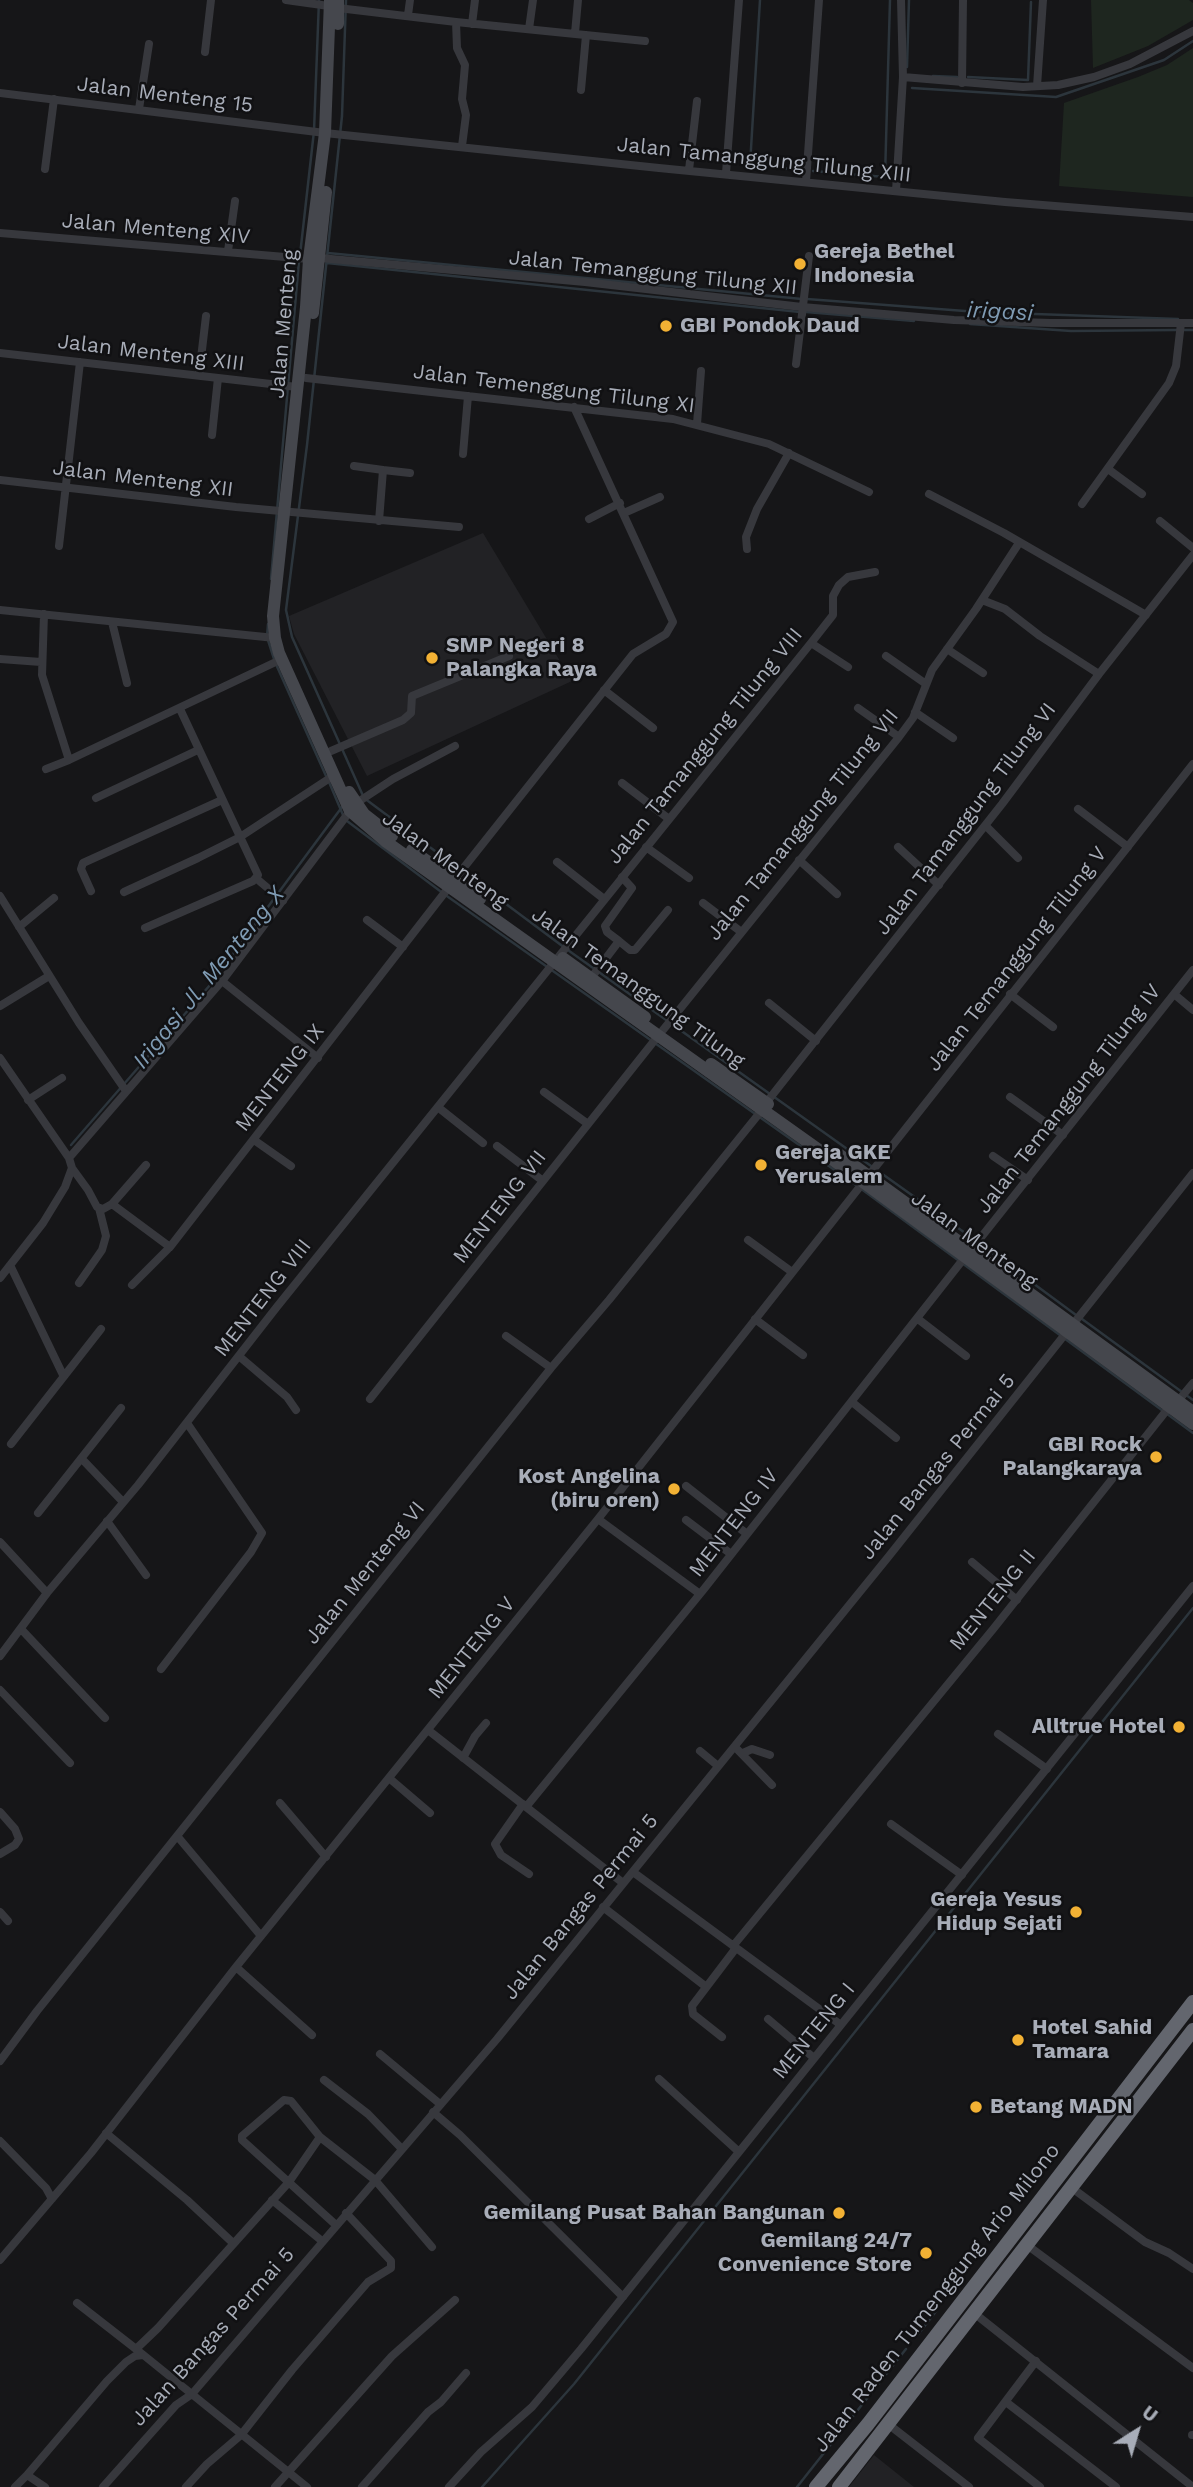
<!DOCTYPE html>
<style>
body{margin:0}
#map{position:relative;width:1193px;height:2487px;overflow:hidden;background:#161618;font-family:"Work Sans",sans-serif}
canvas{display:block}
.north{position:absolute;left:1102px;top:2396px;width:70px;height:70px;-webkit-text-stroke:5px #111113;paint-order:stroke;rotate:37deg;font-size:19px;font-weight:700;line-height:28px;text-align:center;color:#a8adb8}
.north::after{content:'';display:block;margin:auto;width:24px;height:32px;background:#a8adb8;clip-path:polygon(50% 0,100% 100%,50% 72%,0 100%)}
</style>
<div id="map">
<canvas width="1193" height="2487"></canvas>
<div class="north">U</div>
</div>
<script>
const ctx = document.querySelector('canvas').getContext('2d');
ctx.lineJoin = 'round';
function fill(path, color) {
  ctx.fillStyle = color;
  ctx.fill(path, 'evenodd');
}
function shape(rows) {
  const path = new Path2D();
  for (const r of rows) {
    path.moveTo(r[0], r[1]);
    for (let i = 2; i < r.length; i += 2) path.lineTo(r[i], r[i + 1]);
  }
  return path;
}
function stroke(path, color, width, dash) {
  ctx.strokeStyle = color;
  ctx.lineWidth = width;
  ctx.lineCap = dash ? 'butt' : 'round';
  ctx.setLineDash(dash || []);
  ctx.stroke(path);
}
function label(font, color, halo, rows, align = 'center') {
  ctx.font = font + ' "Work Sans",sans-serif';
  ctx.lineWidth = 5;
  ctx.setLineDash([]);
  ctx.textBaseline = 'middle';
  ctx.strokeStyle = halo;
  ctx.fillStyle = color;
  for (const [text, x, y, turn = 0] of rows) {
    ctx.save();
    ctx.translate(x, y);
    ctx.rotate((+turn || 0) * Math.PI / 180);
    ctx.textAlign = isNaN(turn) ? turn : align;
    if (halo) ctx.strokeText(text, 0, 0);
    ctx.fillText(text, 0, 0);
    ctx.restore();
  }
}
fill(shape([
 [483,533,572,681,367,776,294,634,289,616],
 [874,2455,914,2487,849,2487]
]), '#222225');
fill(shape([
 [1091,0,1189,0,1193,3,1193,20,1148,46,1093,68],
 [1193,48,1193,197,1059,186,1064,103,1138,77,1167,65]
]), '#1e261f');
stroke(shape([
 [346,0,342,116,307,445,286,610,292,637,364,798,565,948,975,1240],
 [760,0,750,165,802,170],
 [907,67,909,0],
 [933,76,957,77],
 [968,77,1028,80,1031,2],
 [912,88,1056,97,1164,60,1193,41],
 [813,171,885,177,890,0],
 [328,253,802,299],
 [300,255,314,131,319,0],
 [327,263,800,312],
 [807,299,978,312,1178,319],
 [806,312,914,321],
 [970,324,1071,331,1176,330],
 [1184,330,1193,330],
 [271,579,299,261],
 [268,624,267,637,275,662,326,776],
 [329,782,343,815],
 [347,821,444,894,860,1188,1193,1433],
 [71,1145,210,985,342,807],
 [980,1244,1076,1315],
 [1082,1319,1193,1400],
 [916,2337,937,2310],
 [482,2487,574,2384,1193,1608],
 [797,2487,906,2349]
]), '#2c353c', 2.5);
stroke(shape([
 [286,0,329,6],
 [338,8,456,22,645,41],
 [408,15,410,0],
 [456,22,457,48,465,65,462,99,466,115,462,146],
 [472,24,475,0],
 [529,29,533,0],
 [575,33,578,0],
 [205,52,211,0],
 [903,77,1023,87,1058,85,1094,77,1130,64,1193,31],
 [962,83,963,0],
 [1037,86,1043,0],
 [581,90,586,35],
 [0,93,325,133,659,168,1005,202,1193,217],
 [139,109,149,44],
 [45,169,54,99],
 [689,170,697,101],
 [726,173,739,0],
 [806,182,819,0],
 [896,191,903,77,901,0],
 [0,233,309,259],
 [228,251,235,201],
 [320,258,585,282,802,307,954,320,1051,323,1193,323],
 [0,353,297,387],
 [796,364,809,256],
 [199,375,206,316],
 [306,378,673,419,769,444,869,492],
 [697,424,701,371],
 [212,435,218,378],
 [463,454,468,396],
 [354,466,383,470],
 [1108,469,1142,494],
 [0,480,236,507,459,527],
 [929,494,1004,533,1146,615],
 [1082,504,1169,383,1176,366,1181,323],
 [624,513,660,497],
 [589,519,620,503],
 [379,521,383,470,410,473],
 [1160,521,1193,548],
 [59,546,80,362],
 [747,549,746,537,757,509,789,453],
 [982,600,1005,609,1040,636,1099,674],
 [0,610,275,638],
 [44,614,42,675,69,760,282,659],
 [112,622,127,683],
 [811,643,848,667],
 [947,649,983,673],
 [886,656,926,684],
 [0,659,41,662],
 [604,690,653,728],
 [858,708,899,737],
 [915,712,953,738],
 [331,751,403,720,411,713,412,696,509,656],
 [46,769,69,760],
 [622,783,669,819],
 [96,798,198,750],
 [355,804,393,779,455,746],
 [1078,809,1128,847],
 [986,826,1018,858],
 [646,847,689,878],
 [898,847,939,885],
 [799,860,837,894],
 [557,862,604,899],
 [257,879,283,901],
 [454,880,633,654,666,634,673,622,574,407],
 [91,891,81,869,83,863,222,800],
 [124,892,198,858,240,837,333,776],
 [0,896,79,1023,126,1091],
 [703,903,740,931],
 [367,920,403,947],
 [19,927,54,898],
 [145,928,253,881,258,875,180,709],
 [619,941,630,950,635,950,668,910],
 [591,978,619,941,607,932,605,926,632,888,622,877],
 [222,981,318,1058],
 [1010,994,1053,1027],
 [1174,994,1193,1010],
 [769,1003,816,1041],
 [0,1006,49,976],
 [663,1030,899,737,913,718,932,670,976,609,1019,543],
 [0,1058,69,1158],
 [544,1092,588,1124],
 [1010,1097,1063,1135],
 [28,1100,62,1078],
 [766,1103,1002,804,1099,674,1193,555],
 [439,1108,483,1143],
 [254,1140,291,1166],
 [497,1146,543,1181],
 [993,1156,1028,1180],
 [72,1168,88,1190,97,1207,103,1209,112,1204,146,1165],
 [112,1204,170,1247],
 [748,1240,792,1272],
 [971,1250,1193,970],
 [10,1265,63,1375],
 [0,1278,43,1223,65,1187,72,1168,69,1158,222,981,350,811],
 [79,1283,102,1250,106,1236,99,1208],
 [132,1285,170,1247,449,887],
 [755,1319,803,1355],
 [918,1319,966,1356],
 [506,1336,551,1368],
 [240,1357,287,1397,296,1410],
 [370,1399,658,1036],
 [1178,1401,1193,1383],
 [852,1402,896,1438],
 [11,1444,101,1329],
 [82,1459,123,1502],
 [686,1486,747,1534],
 [38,1513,121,1408],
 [598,1519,700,1594],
 [686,1520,731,1554],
 [107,1521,146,1575],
 [0,1542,47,1593],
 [972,1562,1017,1600],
 [21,1629,105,1718],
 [0,1656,47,1593,138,1485,276,1308,811,643,833,615,833,596,839,585,848,577,875,572],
 [161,1669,251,1552,262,1533,187,1423],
 [0,1690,70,1763],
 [428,1730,623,1883],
 [998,1734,1047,1769],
 [735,1747,772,1785],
 [700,1751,718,1766],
 [743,1753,752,1749,770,1755],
 [463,1758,475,1736,486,1723],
 [389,1778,430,1813],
 [280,1803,326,1857],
 [523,1804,495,1844,501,1855,529,1874],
 [526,1807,704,1589,965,1257],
 [0,1812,15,1829,19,1839,15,1845,0,1854],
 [891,1824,962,1875],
 [178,1837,261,1936],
 [633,1872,841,2025],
 [603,1907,705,1986],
 [0,1912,8,1921],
 [733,1946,994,1628,1170,1406],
 [236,1967,312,2035],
 [768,2019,814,2058],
 [722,2037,693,2014,692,2006,736,1948],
 [380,2054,440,2104],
 [0,2061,37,2011,551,1368,609,1300,762,1110],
 [659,2079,739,2152],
 [324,2080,368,2114,401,2148],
 [433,2112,460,2135,623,2297],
 [106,2133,187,2200,233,2243],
 [0,2141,46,2188,52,2199],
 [1072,2188,1145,2242,1169,2253,1193,2269],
 [272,2200,322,2241],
 [336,2225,242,2140,242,2136,284,2100,291,2101,320,2137,375,2180,432,2247],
 [1027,2245,1193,2368],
 [0,2260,91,2153,236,1967,598,1519,1193,764],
 [77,2303,136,2349],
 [974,2313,1193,2487],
 [1036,2361,978,2438,1040,2487],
 [1006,2402,1116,2487],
 [888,2424,969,2487],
 [1192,2435,1193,2435],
 [15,2487,27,2475],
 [45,2487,27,2475,107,2381,126,2362,135,2356,143,2355],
 [103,2487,176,2405,192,2394,497,2039,889,1556,1193,1173],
 [186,2487,207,2464,241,2435,292,2370,368,2282,391,2268,391,2261,346,2213],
 [275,2487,392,2356,455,2300],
 [307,2487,136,2349,158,2328,289,2182,320,2137],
 [362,2487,428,2412,441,2402,466,2373],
 [449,2487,481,2452,532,2407,581,2349,1193,1586]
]), '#37383d', 8);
stroke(shape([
 [330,0,325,133,309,259,306,307,273,616,275,638,279,653,350,811,385,841,833,1160,1193,1424],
 [338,24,338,0],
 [313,313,326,192],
 [349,792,364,814,392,836],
 [412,850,480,899],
 [563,958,645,1017],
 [711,1064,768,1104],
 [840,1155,1193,1412]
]), '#45474d', 12);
stroke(shape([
 [816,2487,868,2424,1193,2002],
 [839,2487,1193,2030]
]), '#63666e', 14);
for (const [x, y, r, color] of [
 [800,264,7,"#f2b134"],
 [666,326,7,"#f2b134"],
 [432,658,7,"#f2b134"],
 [761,1165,7,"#f2b134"],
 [1156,1457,7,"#f2b134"],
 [674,1489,7,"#f2b134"],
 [1179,1727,7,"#f2b134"],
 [1076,1912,7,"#f2b134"],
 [1018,2040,7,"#f2b134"],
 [976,2107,7,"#f2b134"],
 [839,2213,7,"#f2b134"],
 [926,2253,7,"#f2b134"]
]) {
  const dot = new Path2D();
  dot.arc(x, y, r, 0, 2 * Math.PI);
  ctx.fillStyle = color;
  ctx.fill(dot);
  stroke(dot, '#111113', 2.5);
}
label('21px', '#a8adb8', '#111113', [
 ["Jalan Menteng 15",165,95,7],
 ["Jalan Tamanggung Tilung XIII",764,160,6],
 ["Jalan Menteng XIV",156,229,5],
 ["Jalan Temanggung Tilung XII",653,273,6],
 ["Jalan Menteng",284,324,-85],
 ["Jalan Menteng XIII",151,353,7],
 ["Jalan Temenggung Tilung XI",554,389,7],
 ["Jalan Menteng XII",143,479,7],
 ["Jalan Tamanggung Tilung VIII",705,746,-51],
 ["Jalan Tamanggung Tilung VI",966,819,-53],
 ["Jalan Tamanggung Tilung VII",803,825,-51],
 ["Jalan Menteng",445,860,36],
 ["Jalan Temanggung Tilung V",1017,959,-52],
 ["Jalan Temanggung Tilung",638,988,36],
 ["MENTENG IX",280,1078,-52],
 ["Jalan Temanggung Tilung IV",1069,1099,-52],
 ["MENTENG VII",500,1207,-52],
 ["Jalan Menteng",974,1240,36],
 ["MENTENG VIII",263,1298,-52],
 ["Jalan Bangas Permai 5",938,1467,-51],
 ["MENTENG IV",734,1523,-52],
 ["Jalan Menteng VI",365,1573,-51],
 ["MENTENG II",993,1600,-51],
 ["MENTENG V",472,1648,-51],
 ["Jalan Bangas Permai 5",581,1907,-51],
 ["MENTENG I",814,2031,-51],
 ["Jalan Raden Tumenggung Ario Milono",937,2298,-52],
 ["Jalan Bangas Permai 5",213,2337,-48]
]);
label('bold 21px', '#a8adb8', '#111113', [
 ["Gereja Bethel",814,252],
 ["Indonesia",814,276],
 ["GBI Pondok Daud",680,326],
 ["SMP Negeri 8",446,646],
 ["Palangka Raya",446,670],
 ["Gereja GKE",775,1153],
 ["Yerusalem",775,1177],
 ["GBI Rock",1142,1445,"right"],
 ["Palangkaraya",1142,1469,"right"],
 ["Kost Angelina",660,1477,"right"],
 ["(biru oren)",660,1501,"right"],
 ["Alltrue Hotel",1165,1727,"right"],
 ["Gereja Yesus",1062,1900,"right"],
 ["Hidup Sejati",1062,1924,"right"],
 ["Hotel Sahid",1032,2028],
 ["Tamara",1032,2052],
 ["Betang MADN",990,2107],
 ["Gemilang Pusat Bahan Bangunan",825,2213,"right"],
 ["Gemilang 24/7",912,2241,"right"],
 ["Convenience Store",912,2265,"right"]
], 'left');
label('italic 23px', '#7f9bb3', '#111113', [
 ["irigasi",1000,312,3],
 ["Irigasi Jl. Menteng X",209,978,-51]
]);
</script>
